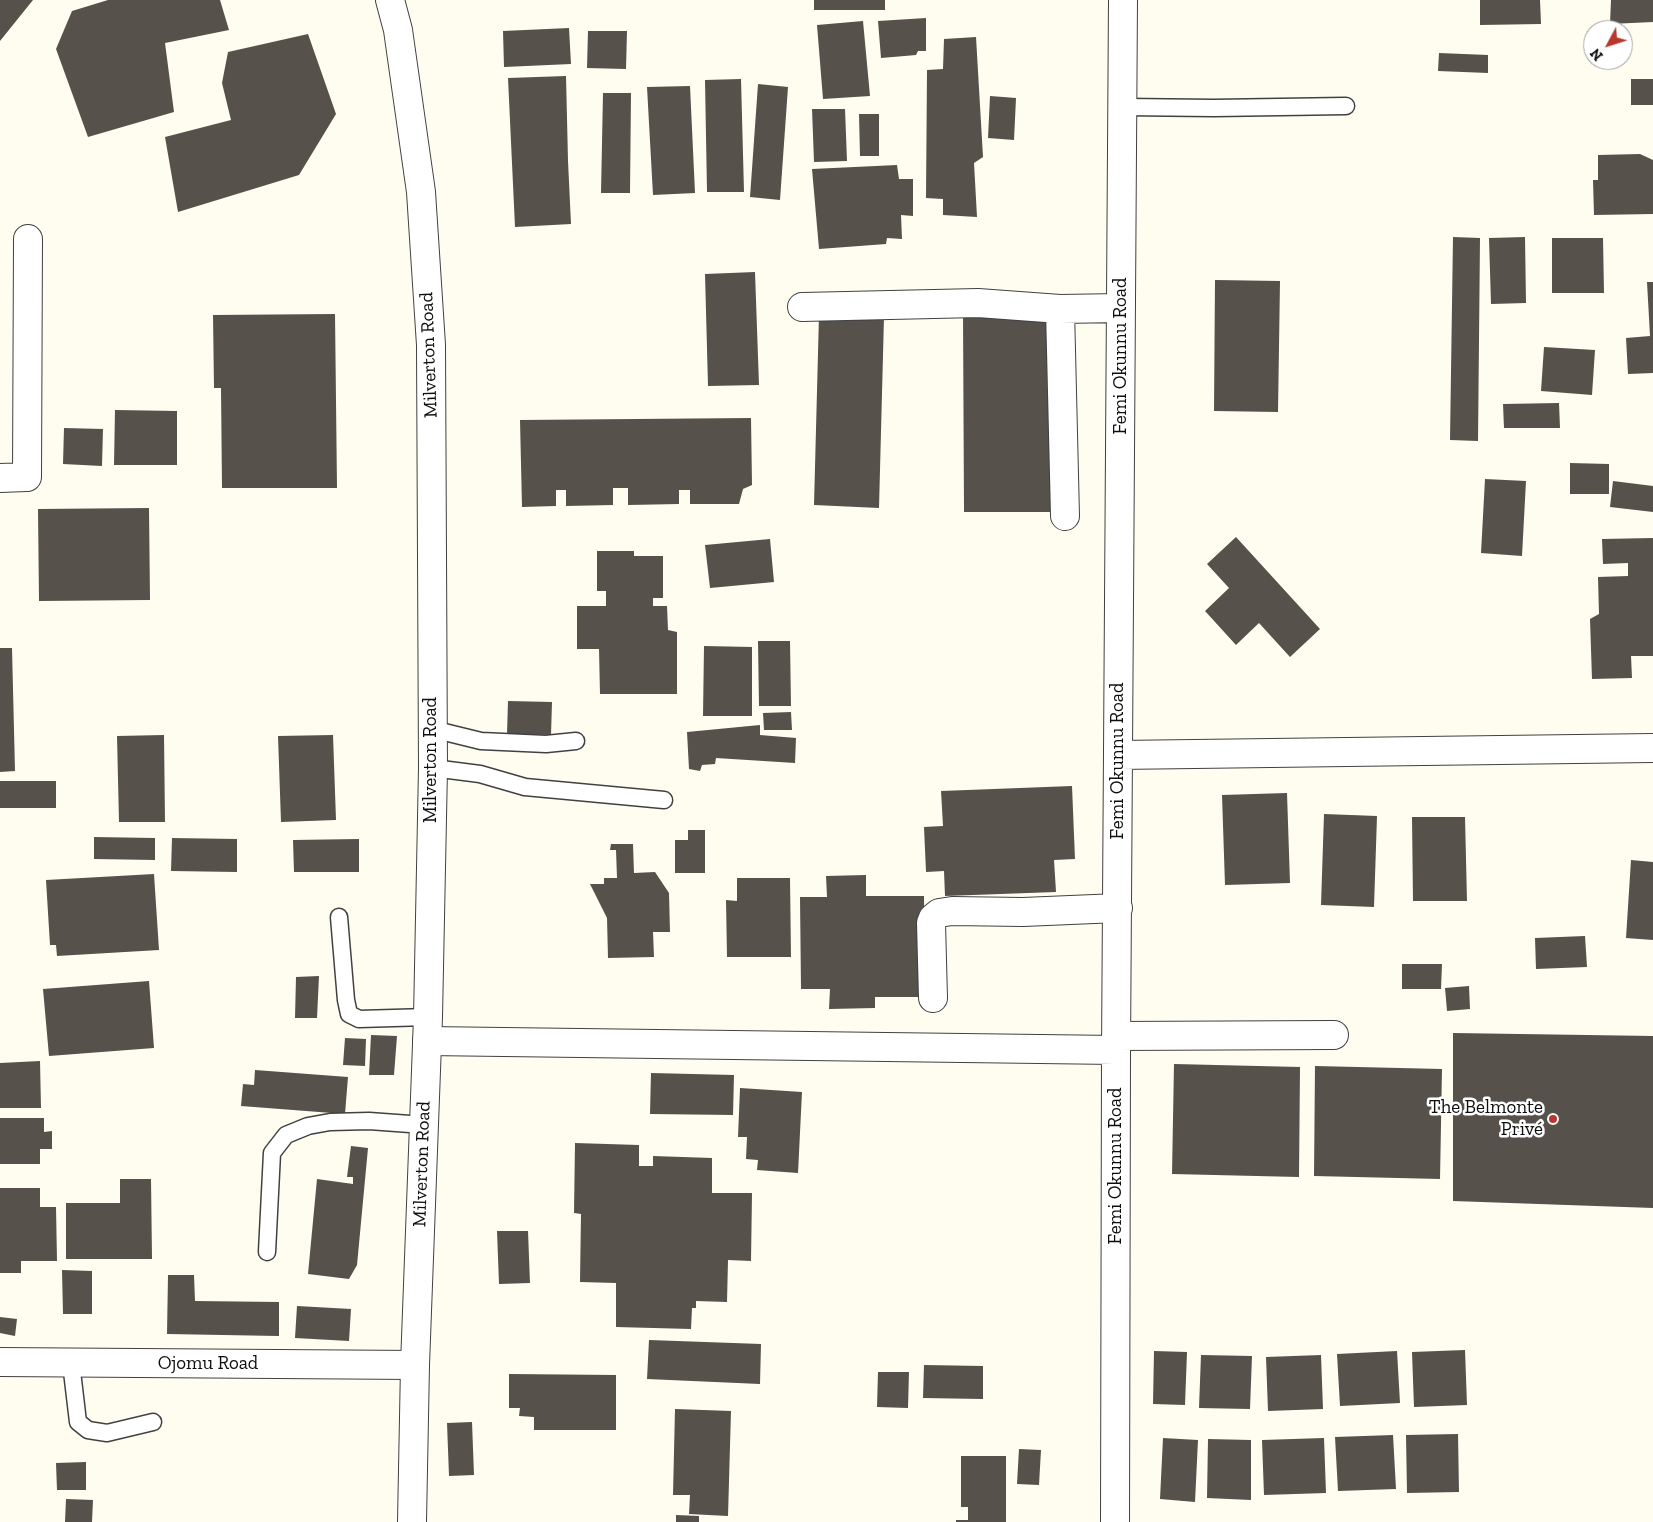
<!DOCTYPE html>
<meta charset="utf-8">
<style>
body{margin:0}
#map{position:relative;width:1653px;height:1522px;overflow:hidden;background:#fefdef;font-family:"Zilla Slab",serif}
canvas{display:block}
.north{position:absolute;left:1583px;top:20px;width:50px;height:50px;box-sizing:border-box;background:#fff;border:1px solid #9f9f9f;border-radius:50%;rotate:230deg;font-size:14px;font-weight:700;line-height:20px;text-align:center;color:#0e0e0e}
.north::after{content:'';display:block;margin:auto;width:18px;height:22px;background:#b8372c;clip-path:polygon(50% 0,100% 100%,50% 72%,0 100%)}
</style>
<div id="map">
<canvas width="1653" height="1522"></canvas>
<div class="north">N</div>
</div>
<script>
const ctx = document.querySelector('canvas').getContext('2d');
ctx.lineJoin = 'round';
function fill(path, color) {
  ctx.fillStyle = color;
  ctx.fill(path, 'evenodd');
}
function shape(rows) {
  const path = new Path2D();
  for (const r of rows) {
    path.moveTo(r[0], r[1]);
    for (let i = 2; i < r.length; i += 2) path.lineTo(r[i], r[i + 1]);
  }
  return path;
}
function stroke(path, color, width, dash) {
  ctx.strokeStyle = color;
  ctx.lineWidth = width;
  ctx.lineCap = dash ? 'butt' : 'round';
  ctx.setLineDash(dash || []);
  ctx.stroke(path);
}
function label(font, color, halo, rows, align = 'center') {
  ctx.font = font + ' "Zilla Slab",serif';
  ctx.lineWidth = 5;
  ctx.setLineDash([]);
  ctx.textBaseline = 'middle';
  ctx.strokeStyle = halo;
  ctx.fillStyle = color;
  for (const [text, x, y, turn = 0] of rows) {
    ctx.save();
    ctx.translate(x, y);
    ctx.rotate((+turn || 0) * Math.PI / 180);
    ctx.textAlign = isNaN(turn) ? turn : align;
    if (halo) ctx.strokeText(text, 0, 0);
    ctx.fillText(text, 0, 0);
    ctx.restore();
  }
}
fill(shape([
 [0,0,33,0,0,41],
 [108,0,220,0,229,30,165,43,174,112,88,137,56,49,72,11],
 [814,0,885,0,885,10,814,10],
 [1480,0,1540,0,1541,24,1480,25],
 [1611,0,1653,0,1653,22,1610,24],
 [926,18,926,51,918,51,916,55,881,58,878,21],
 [863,21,870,96,823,99,817,25],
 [569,28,571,64,504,67,503,31],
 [588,31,627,31,626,69,587,68],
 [308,34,336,114,299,175,178,212,165,137,231,120,222,83,228,52],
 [976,37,983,157,974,163,977,217,943,215,943,199,926,198,927,70,943,69,944,39],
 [1439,53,1488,55,1488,73,1438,71],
 [566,76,568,161,571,224,515,227,508,78],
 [741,79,744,192,707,192,705,80],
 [1631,79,1653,79,1653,105,1631,105],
 [758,84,788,87,780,200,750,197],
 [690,86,695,193,653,195,647,87],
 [603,93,631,93,630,193,601,193],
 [990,96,1016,98,1014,140,988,138],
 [812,109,845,109,847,161,814,162],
 [859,114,879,114,879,156,860,156],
 [1640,154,1653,160,1653,214,1594,215,1593,180,1598,180,1598,155],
 [897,165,899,179,913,179,913,216,901,215,902,239,887,238,886,244,819,249,812,169],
 [1453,237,1480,238,1478,441,1450,440],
 [1525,237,1526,303,1491,304,1489,238],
 [1552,238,1603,238,1604,293,1552,293],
 [755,272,759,385,708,386,705,274],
 [1215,280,1280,281,1278,412,1214,411],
 [1647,282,1653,282,1653,373,1628,374,1626,338,1650,336],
 [963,313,1050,313,1051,512,964,512],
 [335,314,337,488,222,488,221,388,214,388,213,315],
 [819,315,884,317,879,508,814,505],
 [1544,347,1595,350,1592,395,1541,391],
 [1559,403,1560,428,1504,428,1503,404],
 [115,410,177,411,177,465,114,465],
 [751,418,752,485,743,489,739,504,690,504,690,490,679,490,679,504,628,505,628,488,613,488,613,505,566,506,566,490,556,490,556,506,522,507,520,420],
 [64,428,103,429,102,466,63,464],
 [1570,463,1609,464,1609,494,1570,494],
 [1485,479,1526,481,1522,556,1481,553],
 [1613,481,1653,486,1653,512,1610,507],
 [149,508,150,600,39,601,38,509],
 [1236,537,1320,629,1290,657,1259,623,1236,645,1205,611,1229,588,1207,564],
 [1653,538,1653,656,1631,656,1632,678,1592,679,1590,619,1599,614,1598,577,1628,576,1628,563,1603,564,1602,539],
 [770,539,774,582,710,588,705,545],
 [597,551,634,551,634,556,663,556,663,598,653,598,653,606,667,606,668,630,677,632,677,694,600,694,599,649,577,649,577,606,606,606,606,591,597,591],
 [758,641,790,641,791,706,759,706],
 [704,646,752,647,752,716,703,716],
 [0,648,12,648,15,771,0,772],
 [508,701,552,702,551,735,507,734],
 [791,712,792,730,764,730,763,713],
 [760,725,760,735,796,738,795,763,716,758,715,764,702,765,700,771,689,769,687,732],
 [164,735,165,822,119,822,117,736],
 [333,735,336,820,281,822,278,736],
 [0,781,56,781,56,808,0,808],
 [1072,786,1075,859,1054,860,1056,892,945,896,944,871,926,872,924,827,943,826,941,791],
 [1287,793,1290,883,1225,885,1222,795],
 [1324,814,1377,816,1374,907,1321,905],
 [1412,817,1465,817,1467,901,1413,901],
 [688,830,705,830,705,873,675,873,675,840,688,840],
 [94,837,155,838,155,860,94,859],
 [172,838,237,839,237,872,171,871],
 [359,839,359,872,294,872,293,840],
 [611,844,633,844,634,873,655,872,669,893,670,932,653,932,654,957,608,958,607,918,590,884,604,884,604,878,617,878,616,850,610,850],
 [1631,860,1653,862,1653,940,1626,938],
 [154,874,159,950,57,956,56,945,50,945,46,880],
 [866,875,866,896,924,896,925,997,875,997,875,1008,829,1009,830,989,801,989,800,897,827,897,826,876],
 [737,878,790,878,791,957,727,957,726,900,737,901],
 [1585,936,1587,967,1536,969,1535,938],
 [1402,964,1442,964,1441,989,1402,989],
 [319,976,317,1018,295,1018,296,977],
 [149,981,154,1048,49,1056,43,989],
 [1469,986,1470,1009,1447,1011,1445,988],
 [1453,1033,1653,1036,1653,1208,1453,1201],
 [371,1035,397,1036,394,1075,369,1075],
 [345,1038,366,1039,365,1066,343,1065],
 [40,1061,41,1108,0,1108,0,1063],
 [1174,1064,1300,1067,1299,1177,1172,1174],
 [1315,1066,1442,1069,1440,1179,1314,1176],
 [255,1070,348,1077,345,1114,241,1106,243,1084,254,1085],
 [651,1073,734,1075,733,1115,650,1114],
 [740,1088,802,1092,798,1173,757,1170,758,1160,746,1159,747,1137,738,1137],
 [0,1118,44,1118,44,1132,52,1131,52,1149,40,1149,40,1164,0,1164],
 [575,1143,639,1145,639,1166,653,1166,653,1156,712,1158,712,1193,752,1193,751,1261,728,1260,727,1302,696,1301,696,1308,692,1308,691,1329,616,1327,616,1283,580,1282,581,1214,574,1213],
 [351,1146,368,1148,357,1265,349,1279,308,1274,317,1179,353,1184,353,1177,347,1177],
 [120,1179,151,1179,152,1259,66,1259,66,1203,120,1203],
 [0,1188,40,1188,40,1207,56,1207,57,1261,21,1261,21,1273,0,1273],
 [497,1231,528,1231,530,1283,499,1284],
 [62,1270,92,1271,92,1314,63,1314],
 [168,1275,194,1275,195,1301,279,1302,279,1336,167,1334],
 [297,1306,351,1309,349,1341,295,1338],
 [0,1317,17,1319,15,1336,0,1333],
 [649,1340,761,1344,760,1384,647,1379],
 [1465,1350,1467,1405,1414,1407,1412,1352],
 [1154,1351,1187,1352,1185,1405,1153,1404],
 [1397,1351,1400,1403,1340,1406,1337,1354],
 [1201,1355,1252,1356,1250,1409,1199,1408],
 [1321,1355,1323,1409,1268,1411,1266,1357],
 [924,1365,983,1366,983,1399,923,1398],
 [878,1372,909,1372,908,1408,877,1407],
 [509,1374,616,1375,616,1430,534,1430,534,1417,519,1416,520,1408,509,1408],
 [675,1409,731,1411,728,1516,689,1514,690,1495,673,1495],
 [472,1422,474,1475,449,1476,447,1423],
 [1458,1434,1459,1492,1407,1493,1406,1435],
 [1393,1435,1396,1489,1338,1491,1335,1437],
 [1163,1438,1198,1440,1195,1502,1160,1499],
 [1324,1438,1326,1493,1264,1495,1262,1440],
 [1208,1439,1251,1440,1251,1500,1207,1498],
 [1019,1449,1041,1450,1039,1485,1017,1484],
 [961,1456,1006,1456,1006,1522,956,1522,956,1520,968,1520,968,1507,961,1507],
 [86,1462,86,1490,57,1490,56,1463],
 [66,1499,93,1500,92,1522,65,1522],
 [676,1515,699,1516,699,1522,676,1522]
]), '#56514b');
const service = shape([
 [1123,107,1214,108,1346,106],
 [432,729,481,741,546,744,576,741],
 [433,768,480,774,525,787,664,800],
 [339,917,346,1000,349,1014,359,1019,428,1017],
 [267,1252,272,1153,286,1135,308,1126,330,1122,369,1121,424,1125],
 [71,1363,78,1422,88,1430,107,1433,153,1422]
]);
const minor = shape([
 [802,307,978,303,1060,309,1121,308],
 [1060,309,1065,516],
 [0,478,27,477,28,239],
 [1118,755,1653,748],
 [933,998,931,923,933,918,939,913,952,911,1023,912,1118,908],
 [1116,1036,1334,1035],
 [427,1041,1116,1050],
 [0,1362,415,1365],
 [1115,1522,1116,1050,1123,0]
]);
const tertiary = shape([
 [390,0,398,30,421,192,431,345,433,768,428,1017,415,1365,412,1522]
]);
stroke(service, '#414141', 19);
stroke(minor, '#414141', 30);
stroke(tertiary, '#414141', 30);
stroke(service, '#fff', 16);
stroke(minor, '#fff', 28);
stroke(tertiary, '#fff', 28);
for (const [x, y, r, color] of [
 [1553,1119,5,"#b8372c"]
]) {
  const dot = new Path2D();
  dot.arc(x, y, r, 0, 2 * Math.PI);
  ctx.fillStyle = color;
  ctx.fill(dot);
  stroke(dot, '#fff', 2);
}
label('19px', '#0e0e0e', '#fff', [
 ["Milverton Road",429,355,-92],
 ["Femi Okunnu Road",1121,356,-90],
 ["Milverton Road",431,760,-90],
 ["Femi Okunnu Road",1118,761,-90],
 ["Milverton Road",422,1164,-88],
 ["Femi Okunnu Road",1116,1166,-90],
 ["Ojomu Road",208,1364]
]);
label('19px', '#0e0e0e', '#fff', [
 ["The Belmonte",1543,1108],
 ["Privé",1543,1130]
], 'right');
</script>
